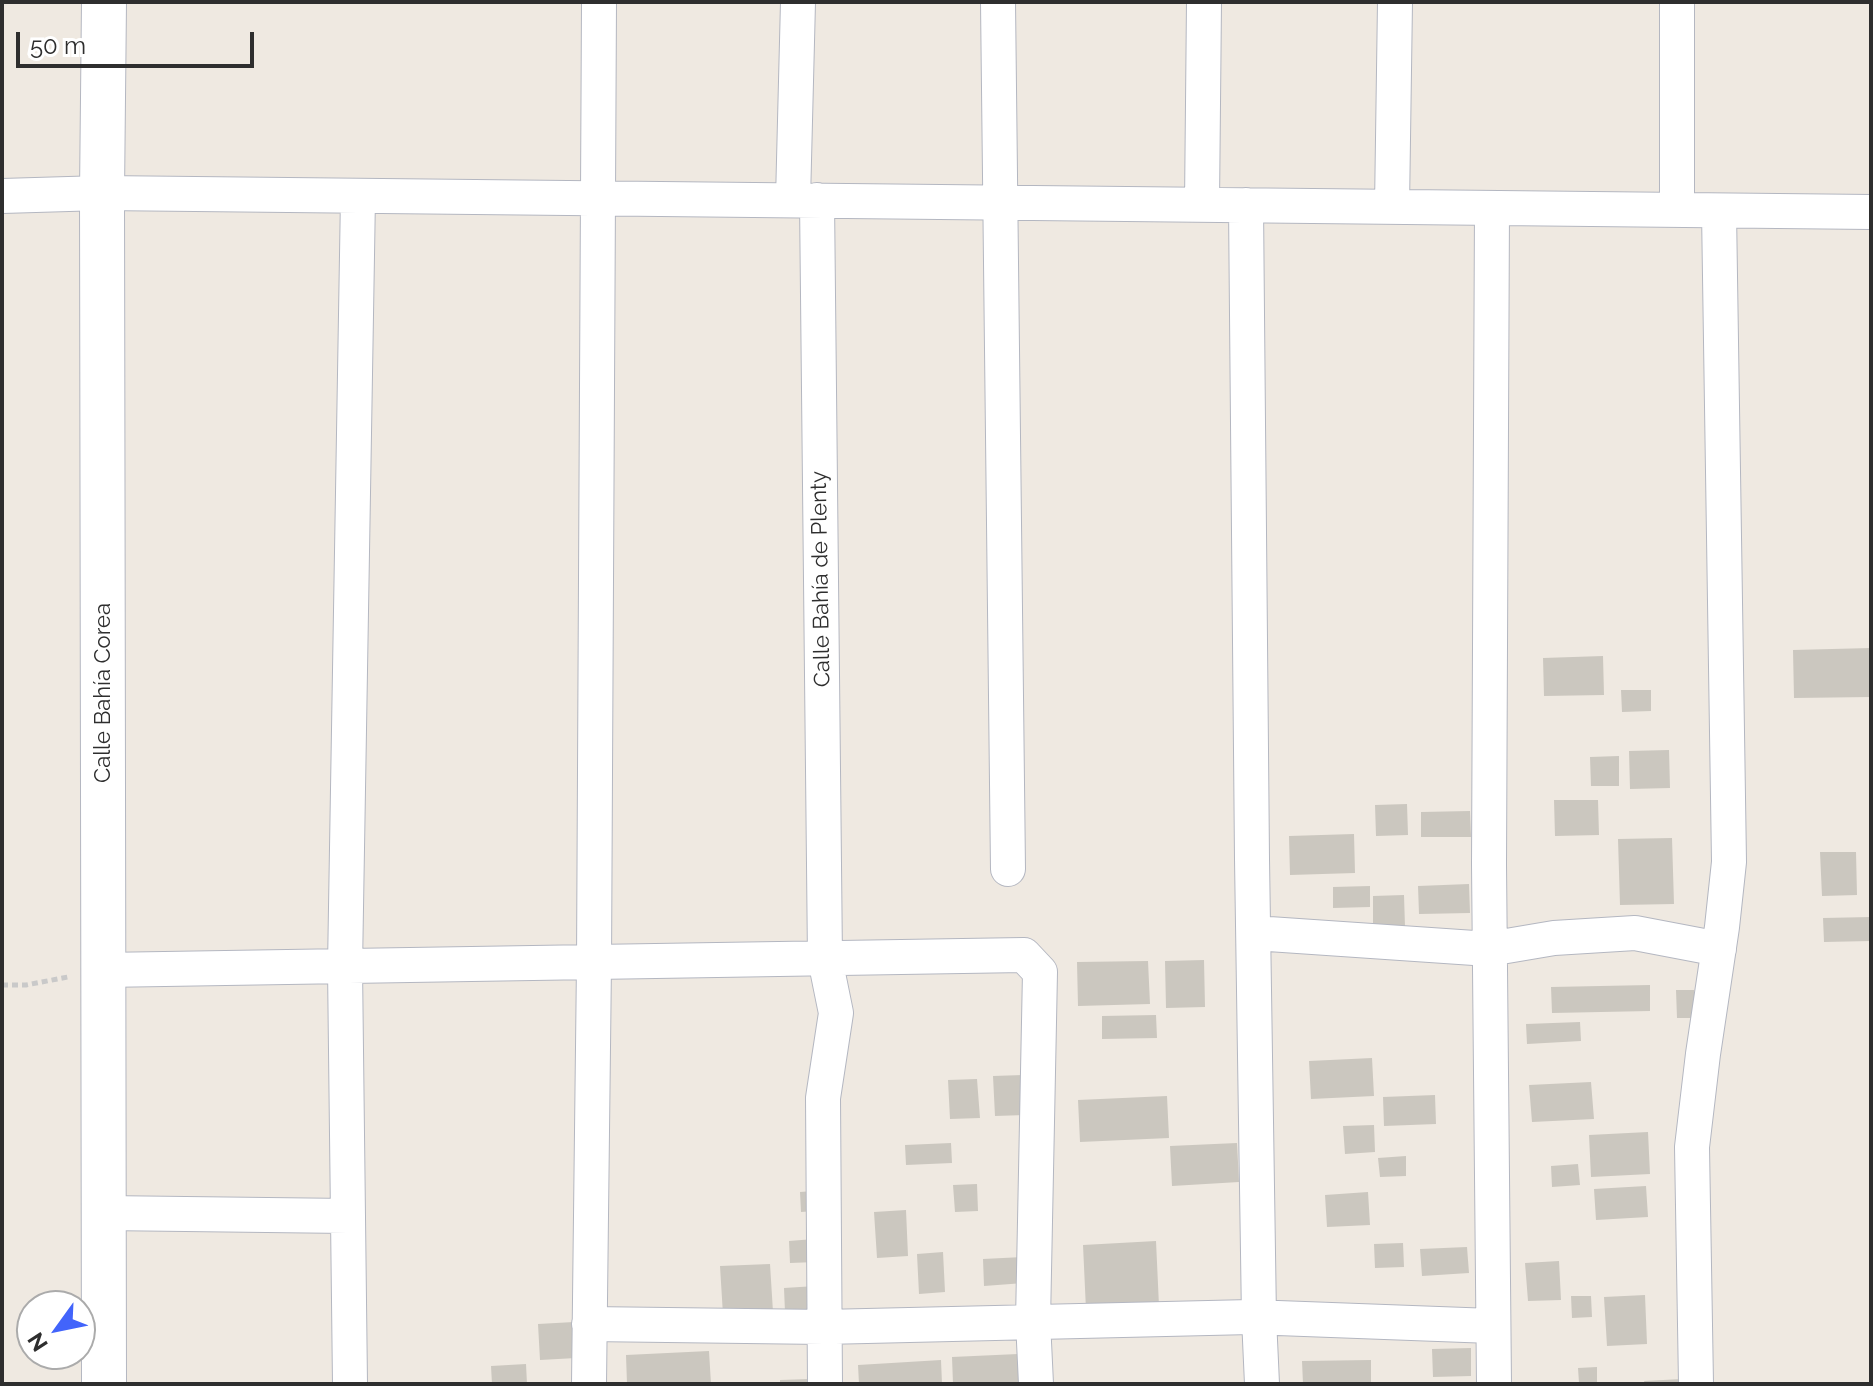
<!DOCTYPE html>
<meta charset="utf-8">
<style>
body{margin:0}
#map{position:relative;width:1873px;height:1386px;overflow:hidden;background:#efe9e1;font-family:Raleway,sans-serif}
canvas{display:block}
.frame{position:absolute;inset:0;border:4px solid #2e2e2e;pointer-events:none}
.north{position:absolute;left:16px;top:1290px;width:80px;height:80px;box-sizing:border-box;background:#fff;border:2px solid #ababab;border-radius:50%;rotate:237deg;font-size:22px;font-weight:700;line-height:32px;text-align:center;color:#2e2e2e}
.north::after{content:'';display:block;margin:auto;width:28px;height:36px;background:#4264fb;clip-path:polygon(50% 0,100% 100%,50% 72%,0 100%)}
.scale{position:absolute;left:16px;top:32px;width:238px;height:36px;box-sizing:border-box;border:4px solid #2e2e2e;border-top:0;padding-left:10px;font-size:24px;line-height:28px;white-space:nowrap;color:#2e2e2e;-webkit-text-stroke:6px #fff;paint-order:stroke}
</style>
<div id="map">
<canvas width="1873" height="1386"></canvas>
<div class="frame"></div>
<div class="north">N</div>
<div class="scale">50 m</div>
</div>
<script>
const ctx = document.querySelector('canvas').getContext('2d');
ctx.lineJoin = 'round';
function fill(path, color) {
  ctx.fillStyle = color;
  ctx.fill(path, 'evenodd');
}
function shape(rows) {
  const path = new Path2D();
  for (const r of rows) {
    path.moveTo(r[0], r[1]);
    for (let i = 2; i < r.length; i += 2) path.lineTo(r[i], r[i + 1]);
  }
  return path;
}
function stroke(path, color, width, dash) {
  ctx.strokeStyle = color;
  ctx.lineWidth = width;
  ctx.lineCap = dash ? 'butt' : 'round';
  ctx.setLineDash(dash || []);
  ctx.stroke(path);
}
function label(font, color, halo, rows, align = 'center') {
  ctx.font = font + ' Raleway,sans-serif';
  ctx.lineWidth = 6;
  ctx.setLineDash([]);
  ctx.textBaseline = 'middle';
  ctx.strokeStyle = halo;
  ctx.fillStyle = color;
  for (const [text, x, y, turn = 0] of rows) {
    ctx.save();
    ctx.translate(x, y);
    ctx.rotate((+turn || 0) * Math.PI / 180);
    ctx.textAlign = isNaN(turn) ? turn : align;
    if (halo) ctx.strokeText(text, 0, 0);
    ctx.fillText(text, 0, 0);
    ctx.restore();
  }
}
fill(shape([
 [1871,648,1871,697,1794,698,1793,650],
 [1603,656,1604,695,1544,696,1543,658],
 [1621,690,1651,690,1651,711,1622,712],
 [1669,750,1670,788,1630,789,1629,751],
 [1619,756,1619,786,1591,786,1590,757],
 [1554,800,1598,800,1599,835,1555,836],
 [1407,804,1408,835,1376,836,1375,805],
 [1470,811,1471,837,1421,837,1421,812],
 [1354,834,1355,873,1290,875,1289,836],
 [1672,838,1674,904,1620,905,1618,839],
 [1820,852,1856,852,1857,895,1822,896],
 [1469,884,1470,913,1419,914,1418,886],
 [1370,886,1370,907,1333,908,1333,887],
 [1404,895,1405,927,1373,928,1373,896],
 [1871,917,1871,941,1824,942,1823,918],
 [1204,960,1205,1007,1166,1008,1165,961],
 [1148,961,1150,1004,1078,1006,1077,962],
 [1650,985,1650,1011,1552,1013,1551,987],
 [1676,990,1694,990,1695,1018,1677,1018],
 [1156,1015,1157,1038,1102,1039,1102,1016],
 [1580,1022,1581,1041,1527,1044,1526,1024],
 [1372,1058,1374,1096,1311,1099,1309,1061],
 [1023,1075,1025,1115,995,1116,993,1076],
 [977,1079,980,1118,950,1119,948,1080],
 [1591,1082,1594,1119,1532,1122,1529,1085],
 [1435,1095,1436,1124,1384,1126,1383,1097],
 [1167,1096,1169,1138,1080,1142,1078,1100],
 [1374,1125,1375,1152,1345,1154,1343,1126],
 [1648,1132,1650,1174,1591,1177,1589,1135],
 [951,1143,952,1163,906,1165,905,1145],
 [1237,1143,1239,1182,1172,1186,1170,1146],
 [1406,1156,1406,1176,1380,1177,1378,1158],
 [1578,1164,1580,1185,1552,1187,1551,1166],
 [977,1184,978,1211,955,1212,953,1185],
 [1646,1186,1648,1217,1596,1220,1594,1189],
 [814,1191,815,1211,801,1212,800,1192],
 [1368,1192,1370,1225,1327,1227,1325,1195],
 [906,1210,908,1256,877,1258,874,1212],
 [814,1239,816,1262,790,1263,789,1241],
 [1156,1241,1159,1306,1086,1310,1083,1245],
 [1403,1243,1404,1267,1375,1268,1374,1244],
 [1467,1247,1469,1273,1422,1276,1420,1249],
 [943,1252,945,1292,919,1294,917,1254],
 [1023,1257,1024,1283,984,1286,983,1259],
 [1559,1261,1561,1300,1528,1301,1525,1263],
 [770,1264,773,1312,723,1315,720,1266],
 [816,1286,817,1310,785,1312,784,1288],
 [1645,1295,1647,1344,1607,1346,1604,1297],
 [1571,1296,1591,1296,1592,1317,1572,1318],
 [574,1322,576,1358,540,1360,538,1324],
 [1471,1348,1471,1376,1433,1377,1432,1349],
 [709,1351,711,1384,627,1384,626,1355],
 [1018,1354,1019,1384,953,1384,952,1357],
 [941,1360,942,1384,859,1384,858,1365],
 [1371,1360,1371,1384,1303,1384,1302,1361],
 [526,1364,527,1384,492,1384,491,1366],
 [1597,1367,1597,1382,1579,1383,1578,1368],
 [810,1379,810,1384,780,1384,780,1380],
 [1682,1379,1682,1384,1645,1384,1644,1381]
]), '#cbc7bf');
const street = shape([
 [998,2,1008,869],
 [2,196,102,193,1871,212],
 [793,200,798,2],
 [817,200,825,959,836,1013,823,1098,825,1384],
 [1202,204,1204,2],
 [1246,205,1252,859,1259,1318,1262,1384],
 [1392,207,1395,2],
 [1492,208,1489,864,1494,1384],
 [1677,210,1677,2],
 [1254,933,1489,949,1554,938,1635,933,1719,949],
 [103,970,1024,955,1040,972,1033,1321,1036,1384],
 [104,1213,348,1216],
 [589,1324,824,1327,1251,1317,1492,1326],
 [350,1384,345,967,358,196],
 [589,1384,594,963,599,2],
 [1696,1384,1692,1147,1703,1054,1722,927,1729,862,1719,211]
]);
const secondary = shape([
 [104,2,102,193,104,1384]
]);
stroke(street, '#b4b7c1', 36);
stroke(secondary, '#b4b7c1', 46);
stroke(shape([
 [2,985,26,985,68,977]
]), '#c9c9c9', 5, [6, 4]);
stroke(street, '#fff', 34);
stroke(secondary, '#fff', 44);
label('22px', '#2e2e2e', '#fff', [
 ["Calle Bahía de Plenty",821,579,-91],
 ["Calle Bahía Corea",103,693,-90]
]);
</script>
